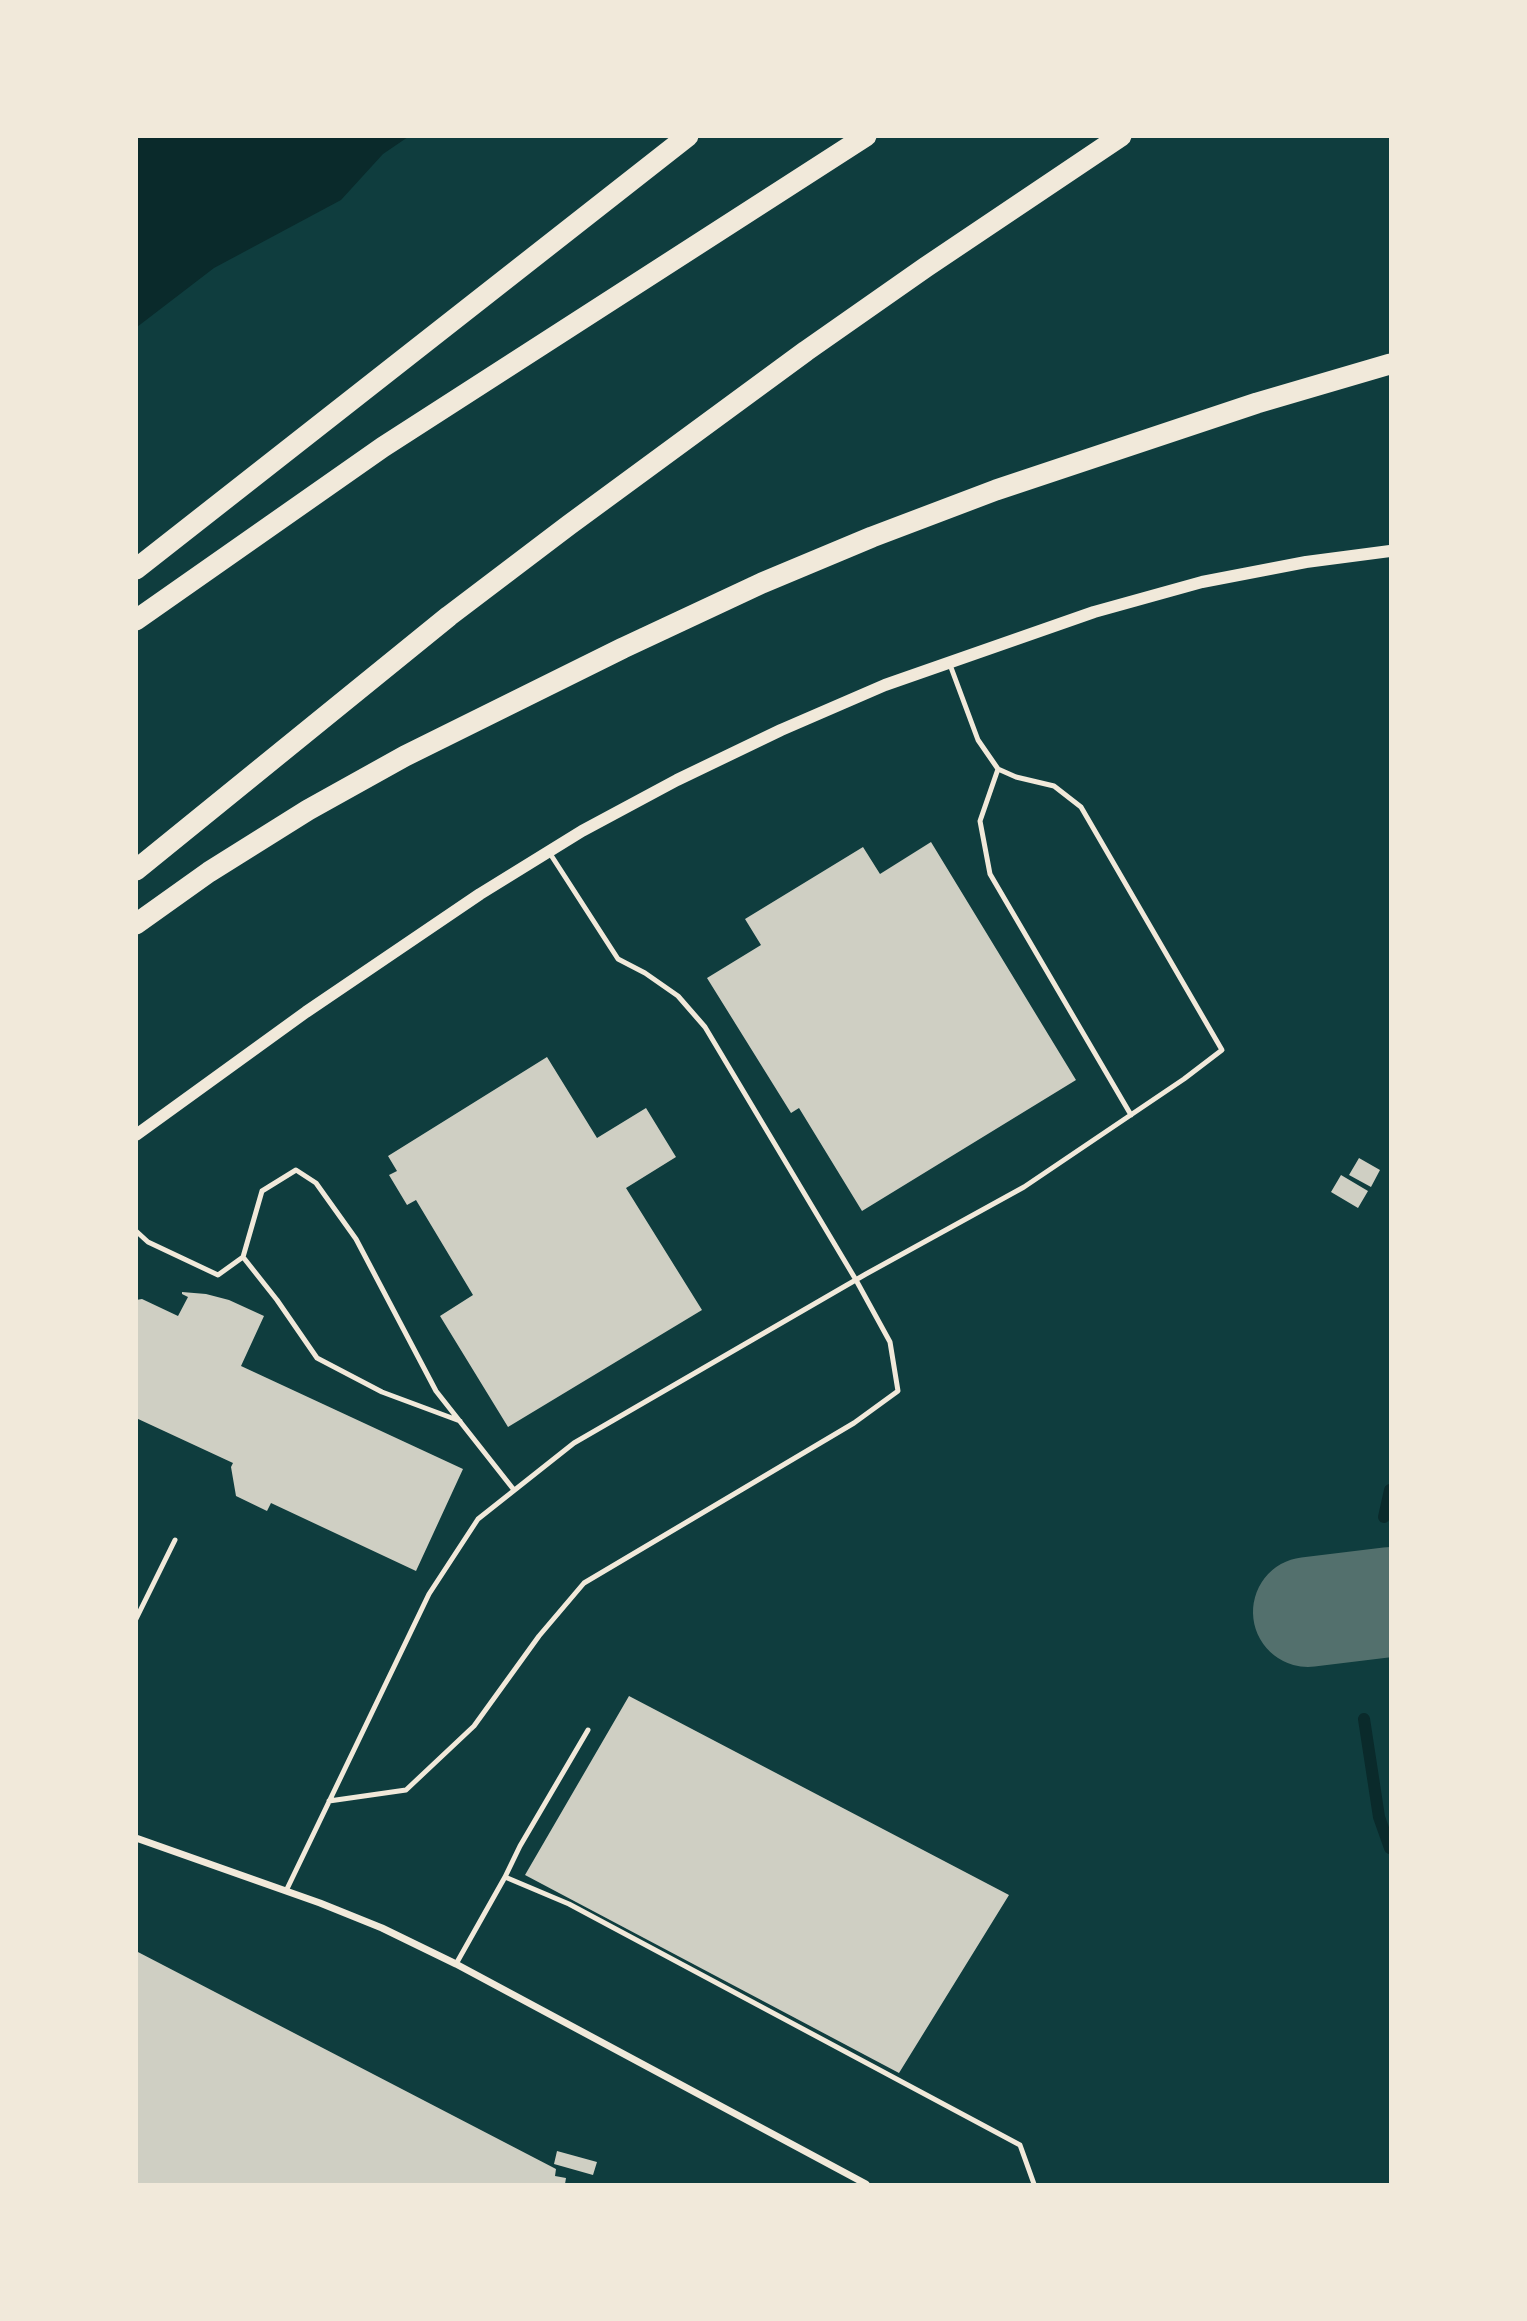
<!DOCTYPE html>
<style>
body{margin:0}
#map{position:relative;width:1527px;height:2321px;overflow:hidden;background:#0f3d3e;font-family:Signika,sans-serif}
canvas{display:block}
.frame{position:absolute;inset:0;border:138px solid #f1e9da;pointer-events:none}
</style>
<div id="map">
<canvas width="1527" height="2321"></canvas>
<div class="frame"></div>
</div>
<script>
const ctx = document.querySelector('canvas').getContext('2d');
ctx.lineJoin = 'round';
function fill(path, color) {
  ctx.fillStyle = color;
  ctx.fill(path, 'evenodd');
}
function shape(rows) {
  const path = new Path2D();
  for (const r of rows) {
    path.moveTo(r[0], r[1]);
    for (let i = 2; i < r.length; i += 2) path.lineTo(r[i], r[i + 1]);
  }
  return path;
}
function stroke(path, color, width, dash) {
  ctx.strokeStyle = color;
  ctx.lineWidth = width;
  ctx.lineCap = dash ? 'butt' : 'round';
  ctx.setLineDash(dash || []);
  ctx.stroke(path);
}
fill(shape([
 [137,136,408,136,408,137,383,154,341,200,214,268,137,327]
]), '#0a2a2b');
stroke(shape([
 [1384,1517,1390,1490],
 [1364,1719,1379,1817,1390,1848]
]), '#0a2a2b', 12);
stroke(shape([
 [1308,1612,1390,1602]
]), '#53706d', 110);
fill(shape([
 [931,842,1076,1080,862,1211,799,1108,791,1113,707,978,761,945,745,919,863,847,880,874],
 [547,1057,597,1138,646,1108,676,1157,626,1188,702,1310,508,1427,440,1316,473,1295,416,1200,407,1205,389,1175,397,1171,388,1156],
 [1359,1158,1380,1170,1371,1187,1349,1175],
 [1341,1175,1368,1191,1358,1208,1331,1192],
 [182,1292,206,1294,229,1300,264,1316,241,1366,463,1469,416,1571,271,1503,267,1511,236,1496,231,1467,233,1463,136,1418,136,1300,142,1299,178,1316,188,1297,182,1294],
 [629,1696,1009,1895,899,2073,525,1875],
 [136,1951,556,2169,555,2176,566,2178,565,2184,136,2184],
 [557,2151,597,2162,593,2175,554,2164]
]), '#cfcfc3');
stroke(shape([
 [998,769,980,821,990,874,1131,1115],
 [136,1231,148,1242,218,1275,243,1257,262,1191,296,1170,316,1183,356,1239,436,1391,514,1490],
 [243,1257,277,1300,317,1358,382,1392,460,1421],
 [136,1619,175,1540],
 [329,1801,406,1790,474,1726,539,1636,584,1583,854,1423,898,1391,890,1342,856,1280,705,1027,678,996,645,973,618,959,549,852],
 [505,1877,520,1846,588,1730],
 [286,1891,429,1594,478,1519,574,1443,866,1274,1024,1187,1184,1079,1222,1050,1081,807,1054,786,1016,777,998,769,978,740,949,662],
 [456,1964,505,1877,569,1904,1020,2145,1034,2184]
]), '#f1e9da', 5);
stroke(shape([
 [136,1838,320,1903,382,1928,456,1964,866,2184]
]), '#f1e9da', 7);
stroke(shape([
 [136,1135,306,1012,480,894,582,831,677,780,781,730,885,685,1094,612,1202,582,1306,562,1390,551]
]), '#f1e9da', 12);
stroke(shape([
 [136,569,688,136],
 [136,620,383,447,866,136],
 [136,870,449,616,569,525,806,351,926,267,1121,136],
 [136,924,209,872,308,810,405,756,623,648,762,583,872,537,996,490,1257,403,1390,364]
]), '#f1e9da', 21);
</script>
